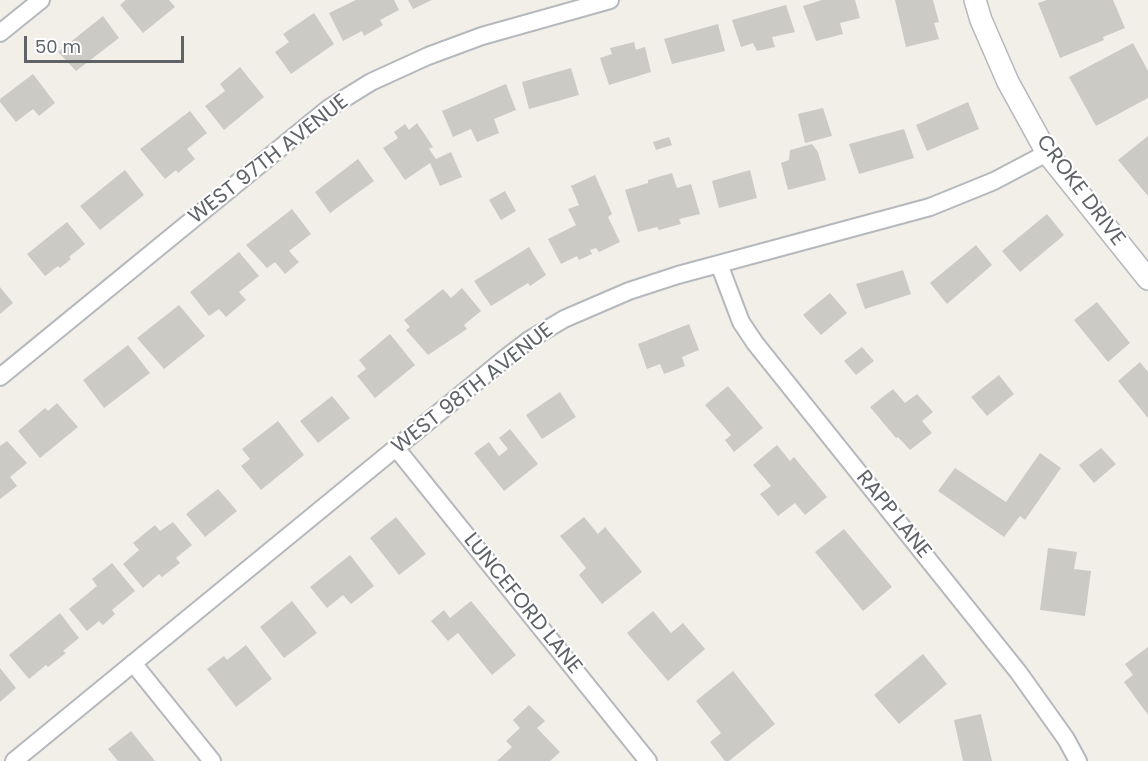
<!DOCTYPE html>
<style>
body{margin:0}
#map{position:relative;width:1148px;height:761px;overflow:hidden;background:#f1efe8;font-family:Poppins,sans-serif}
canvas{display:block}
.scale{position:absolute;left:24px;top:36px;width:160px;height:27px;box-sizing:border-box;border:3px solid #5f6368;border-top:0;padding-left:8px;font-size:18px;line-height:21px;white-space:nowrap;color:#5f6368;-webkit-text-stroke:4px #fff;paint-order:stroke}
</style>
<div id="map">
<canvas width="1148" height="761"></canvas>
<div class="scale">50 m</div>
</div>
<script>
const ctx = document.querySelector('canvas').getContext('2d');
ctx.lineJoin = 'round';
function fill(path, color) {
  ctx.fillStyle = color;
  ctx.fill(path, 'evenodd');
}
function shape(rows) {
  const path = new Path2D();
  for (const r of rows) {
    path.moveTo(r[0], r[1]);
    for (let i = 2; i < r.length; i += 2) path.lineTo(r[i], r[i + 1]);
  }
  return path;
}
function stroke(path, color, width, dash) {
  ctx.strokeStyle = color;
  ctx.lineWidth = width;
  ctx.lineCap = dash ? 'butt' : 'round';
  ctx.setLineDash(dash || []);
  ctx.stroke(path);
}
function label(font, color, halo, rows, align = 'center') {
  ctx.font = font + ' Poppins,sans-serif';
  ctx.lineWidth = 4.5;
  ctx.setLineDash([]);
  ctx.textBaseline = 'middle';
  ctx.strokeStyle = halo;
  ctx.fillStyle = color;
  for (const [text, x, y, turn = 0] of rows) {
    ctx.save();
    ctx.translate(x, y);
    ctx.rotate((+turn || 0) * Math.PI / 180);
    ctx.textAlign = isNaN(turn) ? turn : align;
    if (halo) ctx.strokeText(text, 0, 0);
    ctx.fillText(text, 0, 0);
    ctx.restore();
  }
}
fill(shape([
 [126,0,169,0,175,7,143,33,120,5],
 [356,0,394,0,399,10,380,20,383,25,364,36,362,31,343,41,329,13],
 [408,0,432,0,413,9],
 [822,0,855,0,860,18,840,23,843,34,816,41,803,6],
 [895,0,933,0,939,22,934,23,939,39,906,47],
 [1047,0,1113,0,1125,28,1103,37,1104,40,1060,58,1038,3],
 [786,5,795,32,772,37,775,47,757,51,753,43,741,47,732,20],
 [314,13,334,44,291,74,275,52,289,42,283,34],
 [103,16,119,38,76,71,58,52],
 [718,24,725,51,672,64,664,39],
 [634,42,636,50,645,47,651,72,609,85,600,58,612,54,610,48],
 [1133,43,1148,71,1148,98,1096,126,1069,77],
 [240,67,264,97,224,130,205,106,225,91,220,84],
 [571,68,579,95,529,109,522,82],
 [33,74,55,103,39,116,33,109,16,122,0,102,0,99],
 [506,84,516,110,494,119,499,133,477,142,471,129,453,137,442,111],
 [968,102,979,129,927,151,916,125],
 [823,108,832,136,805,143,798,114],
 [190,111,207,133,187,149,195,159,178,173,176,170,165,179,140,149],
 [417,123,433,147,429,149,436,159,451,152,462,177,440,186,430,163,405,180,383,148,398,138,394,132,405,124,409,130],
 [904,129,914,158,859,174,849,144],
 [1148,136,1148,196,1118,160],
 [669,137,672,145,656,150,653,142],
 [812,144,818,152,826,180,788,190,781,163,789,160,790,150],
 [358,159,374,181,330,213,315,192],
 [125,170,144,195,100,230,80,206],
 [750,170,757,198,719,208,712,181],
 [672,173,677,188,691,184,700,214,679,219,681,224,659,230,657,227,638,232,625,190,648,183,648,180],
 [595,175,612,214,608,217,620,242,599,252,596,248,590,250,592,254,579,260,577,256,561,264,548,239,576,225,568,209,579,205,571,186],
 [505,191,516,211,501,220,489,200],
 [292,209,311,234,289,251,299,262,285,274,275,262,267,268,246,245],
 [1047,214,1064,235,1020,272,1002,251],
 [67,222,85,244,69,257,71,259,60,268,58,266,45,276,27,254],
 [976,245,992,265,947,304,930,283],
 [529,247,546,275,530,286,528,283,491,306,474,281],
 [239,252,259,276,239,292,246,300,226,317,219,309,209,316,190,292],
 [903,270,911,294,865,309,856,284],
 [0,287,13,303,0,314],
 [462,288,481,311,464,325,467,329,428,355,406,330,410,327,404,320,443,289,451,298],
 [830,293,847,313,821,335,803,315],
 [1097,302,1130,343,1108,362,1074,320],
 [179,305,205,336,164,369,137,338],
 [689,324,699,350,682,357,685,366,664,374,660,364,647,369,638,344],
 [390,334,415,365,375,398,357,376,366,369,359,360],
 [128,345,150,373,104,408,83,380],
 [862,347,874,361,856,375,844,361],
 [1140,362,1148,372,1148,418,1118,381],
 [999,375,1014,394,987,416,971,397],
 [728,386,763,428,734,452,725,440,731,435,705,405],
 [893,389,905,403,917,394,933,412,922,421,932,433,910,450,898,437,896,438,870,407],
 [560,392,576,417,542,439,526,415],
 [332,396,350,418,318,443,300,421],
 [57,403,78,427,40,458,18,431,45,408,48,411],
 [278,421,304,455,261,490,241,466,250,459,242,449],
 [510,429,538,464,504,491,474,453,489,442,499,456,508,449,499,438],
 [7,441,27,463,10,477,17,486,0,499,0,446],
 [777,445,790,461,794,457,827,497,805,515,795,503,778,516,760,494,771,486,753,465],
 [1101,448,1116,464,1094,483,1079,465],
 [1040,453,1061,468,1025,520,1020,516,1004,537,938,491,955,468,1006,502],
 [218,489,237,511,205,537,186,514],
 [396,517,426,554,399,575,370,538],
 [584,517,598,534,605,527,642,572,602,604,579,575,586,568,560,536],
 [173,522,192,545,176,558,180,563,162,577,159,574,143,588,123,564,139,550,133,543,155,525,160,531],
 [844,529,892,587,863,611,815,552],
 [1048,548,1077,552,1074,569,1091,571,1085,616,1040,610],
 [350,555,374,586,351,604,343,595,327,608,310,587],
 [112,563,135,591,112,610,115,614,103,625,99,621,87,631,69,609,97,586,92,579],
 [292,601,317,633,284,658,260,627],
 [471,601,516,655,492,675,458,633,448,641,431,621,444,610,450,618],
 [653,611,671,633,683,623,705,649,668,681,627,633],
 [60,613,79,638,63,651,66,653,48,667,46,665,29,679,9,655],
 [246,645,272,679,236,707,207,669,224,656,227,660],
 [1148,647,1148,715,1124,682,1133,675,1125,664],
 [923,654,947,684,899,724,874,695],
 [0,668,16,688,0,702],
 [733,671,775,724,729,761,725,761,710,742,721,733,696,701],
 [529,705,545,721,537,728,560,752,550,761,497,761,512,747,506,741,520,728,513,720],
 [981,714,992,761,963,761,954,720],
 [131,731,155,761,118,761,108,749]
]), '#cccac5');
const minor = shape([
 [0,33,41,0],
 [719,264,741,322,755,343,1019,673,1066,739,1078,761],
 [0,377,329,108,371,82,428,56,482,36,610,0],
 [396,448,648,761],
 [133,663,212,761],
 [14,761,508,356,529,340,564,319,629,291,678,275,930,207,994,181,1047,153]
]);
const tertiary = shape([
 [975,0,981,20,1008,82,1047,153,1148,279]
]);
stroke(minor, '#b5b8bc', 20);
stroke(tertiary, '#b5b8bc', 24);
stroke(minor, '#fff', 16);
stroke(tertiary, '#fff', 21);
label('21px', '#5f6368', '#fff', [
 ["WEST 97TH AVENUE",269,160,-38],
 ["CROKE DRIVE",1080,191,53],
 ["WEST 98TH AVENUE",473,389,-38],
 ["RAPP LANE",893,515,51],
 ["LUNCEFORD LANE",522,604,51]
]);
</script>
